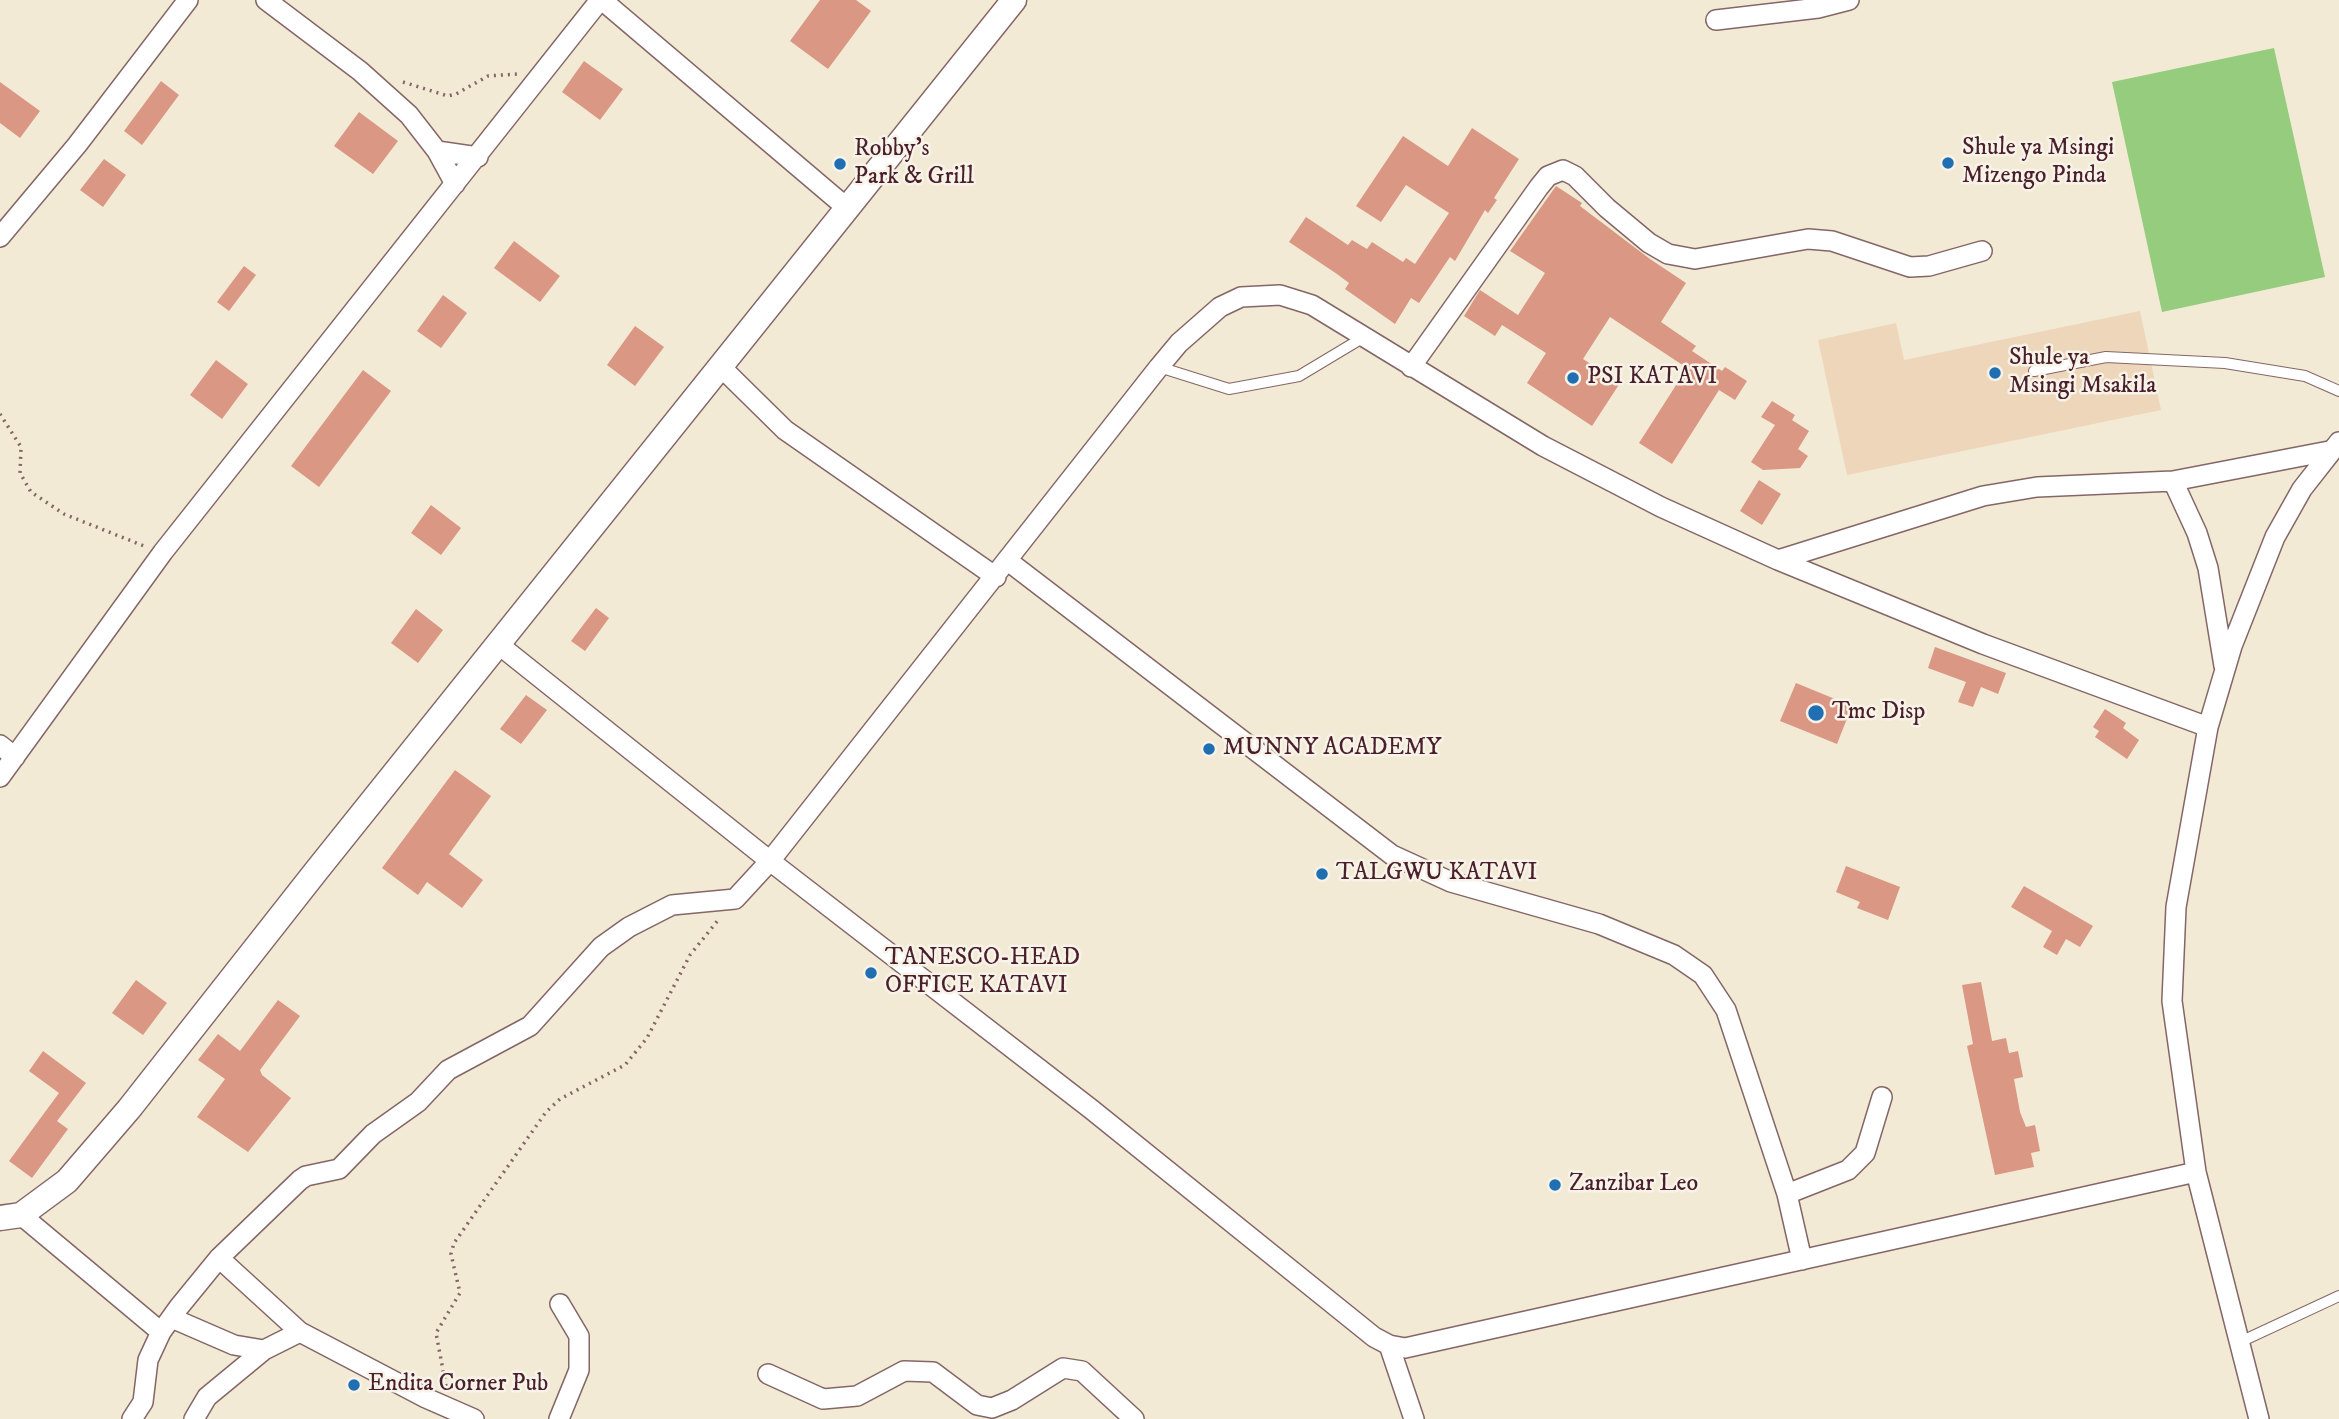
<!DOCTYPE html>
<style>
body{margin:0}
canvas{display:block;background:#f2ead5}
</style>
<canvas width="2339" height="1419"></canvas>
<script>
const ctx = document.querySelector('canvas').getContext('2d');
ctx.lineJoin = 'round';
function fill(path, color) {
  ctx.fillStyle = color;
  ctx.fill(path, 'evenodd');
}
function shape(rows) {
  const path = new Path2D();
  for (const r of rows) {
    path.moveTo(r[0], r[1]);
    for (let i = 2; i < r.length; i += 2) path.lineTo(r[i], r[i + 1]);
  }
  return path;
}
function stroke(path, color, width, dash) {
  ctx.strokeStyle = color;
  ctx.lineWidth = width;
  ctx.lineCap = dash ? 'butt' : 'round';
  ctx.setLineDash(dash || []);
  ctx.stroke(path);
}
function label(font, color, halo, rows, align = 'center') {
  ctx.font = font + ' "IM FELL DW Pica",serif';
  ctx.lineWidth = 5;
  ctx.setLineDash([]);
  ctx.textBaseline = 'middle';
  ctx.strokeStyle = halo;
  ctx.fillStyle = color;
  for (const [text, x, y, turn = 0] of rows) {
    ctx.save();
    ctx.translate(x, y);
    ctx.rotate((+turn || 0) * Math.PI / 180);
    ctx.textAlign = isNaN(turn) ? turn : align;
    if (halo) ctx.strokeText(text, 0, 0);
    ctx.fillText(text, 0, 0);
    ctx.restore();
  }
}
fill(shape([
 [2140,311,2161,410,1847,475,1818,340,1896,323,1904,360]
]), '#eed6bb');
fill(shape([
 [2274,48,2325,277,2162,312,2112,82]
]), '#95cc7e');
fill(shape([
 [820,0,856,0,871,11,828,69,790,41],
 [584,61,623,89,600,120,562,92],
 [161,81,179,95,142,145,124,131],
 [0,82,40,111,20,138,0,123],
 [359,112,398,141,373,174,334,146],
 [1472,128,1519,159,1494,198,1497,200,1488,213,1485,210,1455,261,1450,257,1419,303,1411,298,1395,324,1345,289,1349,283,1337,274,1289,242,1306,217,1348,245,1352,240,1367,249,1372,242,1403,262,1406,258,1415,264,1449,213,1406,185,1381,222,1356,206,1403,136,1448,166],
 [104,159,126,175,103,207,80,190],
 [1556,186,1582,203,1580,206,1650,259,1686,283,1661,322,1696,346,1692,351,1722,371,1725,367,1747,381,1735,400,1719,390,1672,464,1639,443,1687,368,1610,317,1583,359,1620,383,1592,426,1527,383,1546,353,1502,325,1495,336,1464,316,1480,290,1518,315,1545,273,1510,251],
 [514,241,560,276,540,302,494,268],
 [244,266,256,275,229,311,217,302],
 [443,295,467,313,441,348,417,331],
 [635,326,664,347,635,386,607,365],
 [216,360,248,384,222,419,190,395],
 [363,370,391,391,319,487,291,466],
 [1772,401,1795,415,1792,420,1809,431,1798,449,1808,456,1800,468,1763,470,1751,462,1775,425,1761,417],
 [1759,480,1781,494,1762,525,1740,511],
 [431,505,461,528,441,555,411,533],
 [596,608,609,618,585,651,571,641],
 [416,609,443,630,418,663,391,643],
 [1935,647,2006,673,1998,694,1981,687,1973,707,1958,702,1966,682,1928,668],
 [1796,683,1852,706,1837,744,1780,721],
 [526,695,547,710,521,744,500,729],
 [2105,709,2126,723,2123,728,2139,740,2127,759,2095,737,2099,731,2093,727],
 [455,770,491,796,449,854,483,880,462,908,427,882,418,895,382,868],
 [1846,866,1900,887,1888,920,1857,908,1860,902,1836,892],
 [2024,886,2093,926,2080,947,2066,939,2057,955,2043,947,2052,931,2011,907],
 [136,980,167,1003,143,1035,112,1013],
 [1981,982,1992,1041,2006,1038,2009,1053,2018,1051,2023,1077,2014,1079,2020,1112,2026,1127,2035,1125,2040,1151,2031,1153,2034,1167,1995,1175,1967,1046,1973,1044,1962,985],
 [278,1000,300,1016,260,1070,262,1075,291,1098,248,1152,197,1117,225,1079,198,1060,218,1034,240,1051],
 [43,1051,86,1083,57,1121,68,1129,32,1178,9,1161,59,1093,29,1071]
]), '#da9783');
const service = shape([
 [1159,367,1229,389,1299,376,1364,337],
 [2034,371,2106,357,2225,363,2305,376,2339,391],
 [2240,1342,2339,1296]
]);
const minor = shape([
 [266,0,360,71,409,115,437,151,455,184],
 [602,0,847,208],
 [1716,20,1818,8,1849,0],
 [437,151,478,157],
 [0,237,77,145,188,0],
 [720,366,785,430,996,577],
 [1411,367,1539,187,1548,176,1563,170,1575,176,1607,208,1649,243,1668,254,1695,259,1808,239,1832,241,1910,267,1929,266,1982,251],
 [2173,481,2197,533,2208,568,2224,666],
 [1778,560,1983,496,2037,487,2173,481,2329,451],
 [1008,561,1392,855,1451,882,1599,924,1674,955,1703,975,1726,1010,1787,1194,1802,1260],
 [498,644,770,861,1091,1109,1374,1337,1389,1345,1405,1348,2196,1172],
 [0,745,15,757],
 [0,777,163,552,600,0],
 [1787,1194,1848,1170,1865,1153,1882,1097],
 [21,1215,161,1332],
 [219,1258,300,1332,426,1398,474,1419],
 [174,1319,234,1345,264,1350],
 [1389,1345,1414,1419],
 [768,1374,823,1399,857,1396,904,1371,933,1372,977,1405,992,1408,1012,1400,1063,1368,1082,1371,1134,1419],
 [132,1419,143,1402,148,1360,161,1332,179,1307,219,1258,300,1180,306,1176,339,1169,373,1134,418,1102,448,1070,530,1026,601,947,629,927,672,905,735,899,770,861,1159,367,1179,343,1220,307,1241,297,1280,295,1312,305,1543,446,1661,507,1778,560,1983,644,2208,727],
 [194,1419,207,1397,264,1350,300,1332],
 [559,1419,579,1370,579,1336,560,1304],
 [2259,1419,2196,1172,2172,1001,2176,907,2208,727,2232,646,2275,537,2302,489,2339,442]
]);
const tertiary = shape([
 [0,1218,21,1215,67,1181,129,1109,317,870,1014,0]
]);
stroke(service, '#856666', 12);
stroke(minor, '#856666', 22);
stroke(tertiary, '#856666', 27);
stroke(shape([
 [403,82,448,96,456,94,488,76,517,74],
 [0,414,21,447,20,473,31,492,64,514,144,546],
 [446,1386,436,1333,460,1293,451,1254,454,1243,546,1112,560,1099,625,1065,647,1038,690,955,719,919]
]), '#856666', 3.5, [2, 5]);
stroke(service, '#fff', 10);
stroke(minor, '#fff', 19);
stroke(tertiary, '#fff', 24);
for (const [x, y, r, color] of [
 [1948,163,7,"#1f6fb2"],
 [840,164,7,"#1f6fb2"],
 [1995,373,7,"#1f6fb2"],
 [1573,378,7,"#1f6fb2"],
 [1816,713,9,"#1f6fb2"],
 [1209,749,7,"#1f6fb2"],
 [1322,874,7,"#1f6fb2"],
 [871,973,7,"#1f6fb2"],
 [1555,1185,7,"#1f6fb2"],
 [354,1385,7,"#1f6fb2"]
]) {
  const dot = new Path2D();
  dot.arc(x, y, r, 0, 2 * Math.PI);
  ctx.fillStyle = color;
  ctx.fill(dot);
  stroke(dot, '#f7f3e8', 2.5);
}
label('24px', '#4a1f2b', '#f7f3e8', [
 ["Shule ya Msingi",1962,149],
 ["Mizengo Pinda",1962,177],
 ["Robby's",854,150],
 ["Park & Grill",854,178],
 ["Shule ya",2009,359],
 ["Msingi Msakila",2009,387],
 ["PSI KATAVI",1587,378],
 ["Tmc Disp",1832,713],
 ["MUNNY ACADEMY",1223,749],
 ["TALGWU KATAVI",1336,874],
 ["TANESCO-HEAD",885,959],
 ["OFFICE KATAVI",885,987],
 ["Zanzibar Leo",1569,1185],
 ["Endita Corner Pub",368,1385]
], 'left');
</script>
